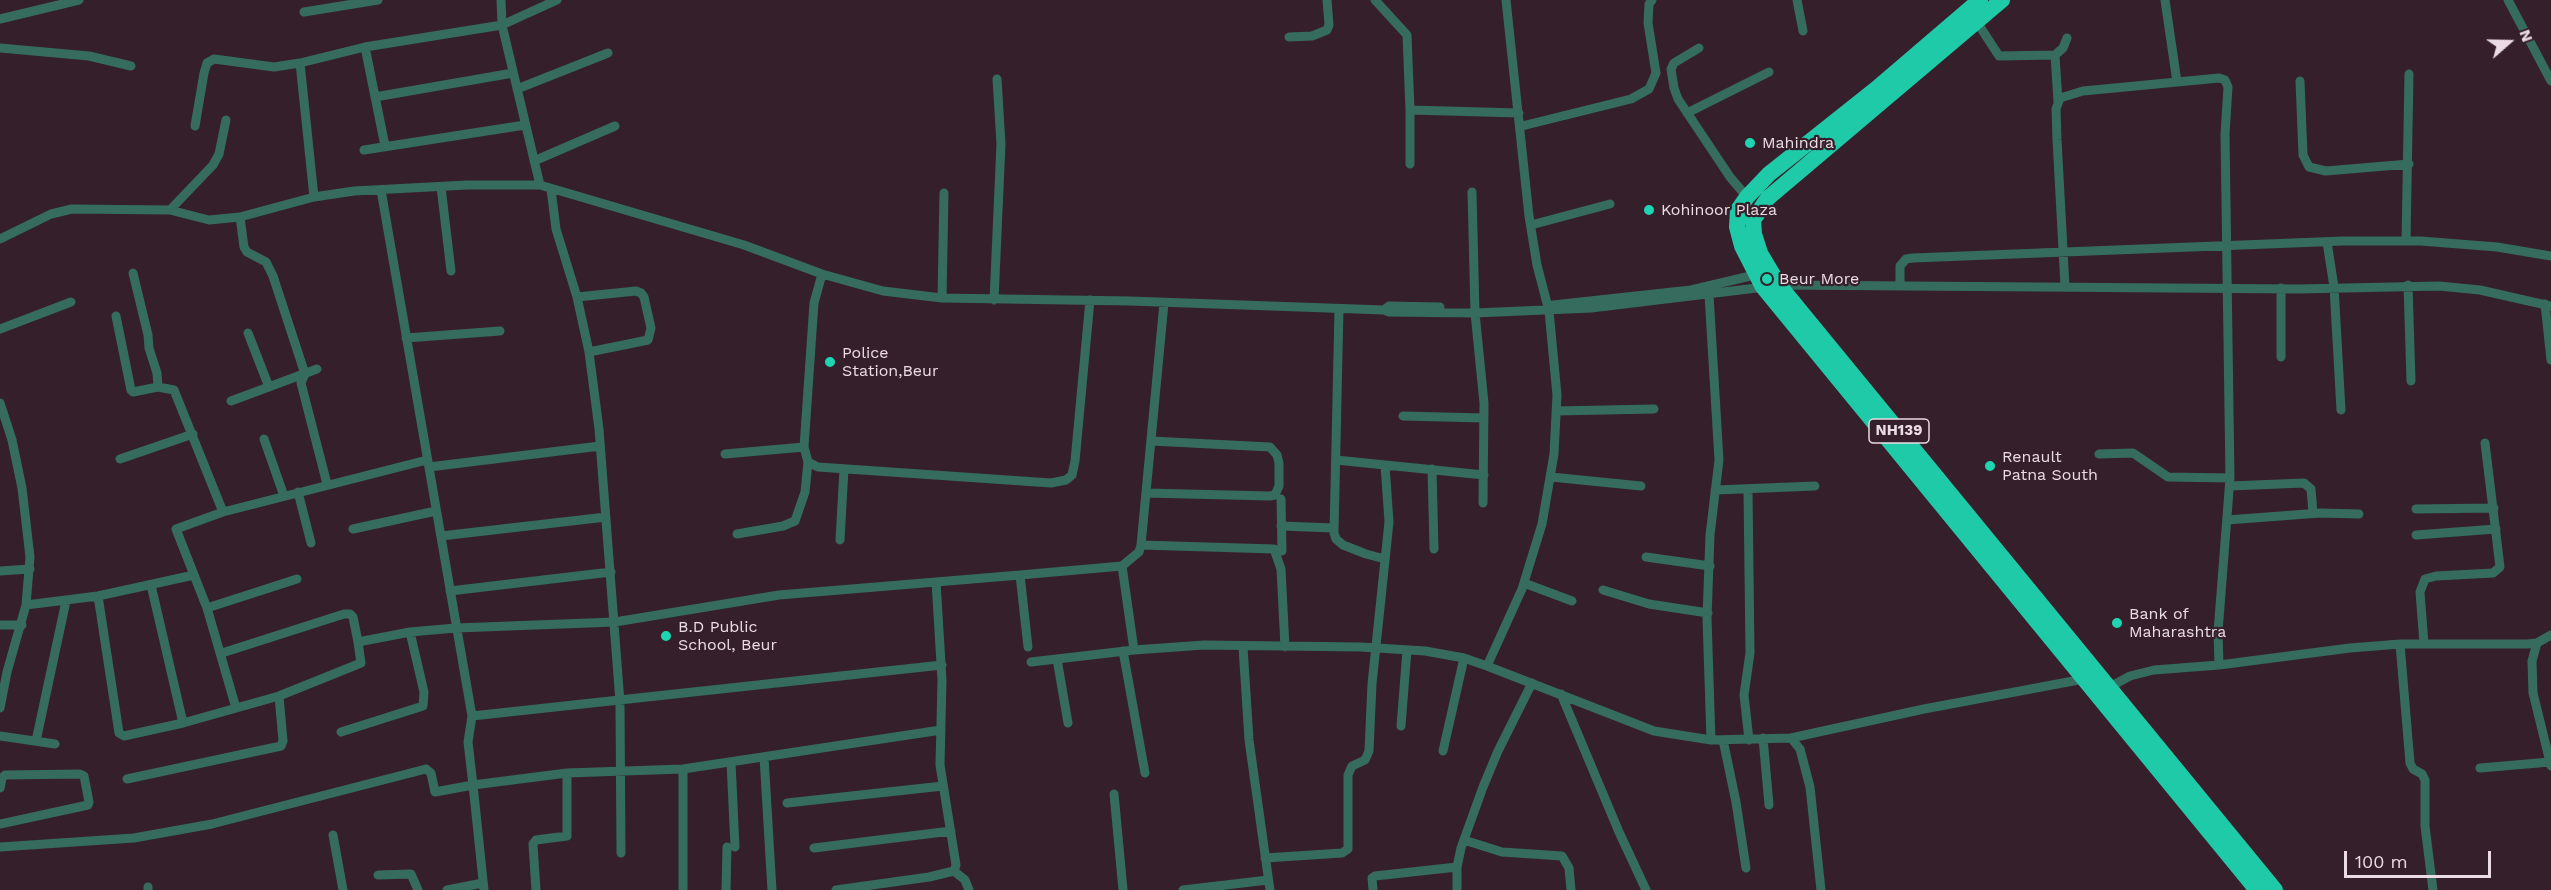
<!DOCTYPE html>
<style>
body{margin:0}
#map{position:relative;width:2551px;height:890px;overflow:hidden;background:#351f2b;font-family:"Work Sans",sans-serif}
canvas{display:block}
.north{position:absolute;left:2479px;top:12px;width:60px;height:60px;-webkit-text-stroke:4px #351f2b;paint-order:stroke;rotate:70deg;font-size:16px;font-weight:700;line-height:24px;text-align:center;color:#ebdce3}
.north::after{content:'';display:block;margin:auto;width:21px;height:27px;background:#ebdce3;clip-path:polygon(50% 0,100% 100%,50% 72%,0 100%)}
.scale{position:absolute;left:2344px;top:851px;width:147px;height:27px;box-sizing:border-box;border:3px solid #ebdce3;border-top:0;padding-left:8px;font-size:18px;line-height:21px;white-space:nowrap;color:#ebdce3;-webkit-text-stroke:4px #351f2b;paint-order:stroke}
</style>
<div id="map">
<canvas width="2551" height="890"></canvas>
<div class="north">N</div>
<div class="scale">100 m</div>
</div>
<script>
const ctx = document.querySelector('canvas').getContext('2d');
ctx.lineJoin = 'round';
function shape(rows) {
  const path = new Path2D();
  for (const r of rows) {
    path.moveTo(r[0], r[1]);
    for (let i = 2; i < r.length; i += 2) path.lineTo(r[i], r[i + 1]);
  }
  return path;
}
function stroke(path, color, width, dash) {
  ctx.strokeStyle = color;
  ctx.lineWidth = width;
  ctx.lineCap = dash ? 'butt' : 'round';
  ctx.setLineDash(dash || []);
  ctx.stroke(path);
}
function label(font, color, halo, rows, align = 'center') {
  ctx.font = font + ' "Work Sans",sans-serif';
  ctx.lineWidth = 4.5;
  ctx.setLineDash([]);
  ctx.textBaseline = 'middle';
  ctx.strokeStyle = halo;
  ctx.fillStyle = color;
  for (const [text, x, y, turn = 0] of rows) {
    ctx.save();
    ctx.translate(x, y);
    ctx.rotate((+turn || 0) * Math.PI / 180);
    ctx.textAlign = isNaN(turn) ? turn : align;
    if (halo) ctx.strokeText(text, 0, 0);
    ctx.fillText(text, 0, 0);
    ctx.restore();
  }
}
stroke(shape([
 [501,0,502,25,540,185,744,245,822,274,883,291,942,298,1130,301,1384,310,1389,312,1475,313,1591,308,1765,287],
 [1375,0,1407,35,1410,110,1519,113],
 [1797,0,1803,31],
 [2165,0,2177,82],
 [2508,0,2551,81],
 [304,12,378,0],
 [0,19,79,0],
 [1975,19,1999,56,2055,55,2058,102],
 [1289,37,1312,36,1327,30,1329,25,1327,0],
 [365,47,385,146],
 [0,48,89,56,131,66],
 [1699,48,1674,63,1671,69,1674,88,1678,99,1730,177,1747,197],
 [2055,55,2063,48,2067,38],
 [2300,81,2303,155,2309,167,2326,171,2409,164],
 [517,89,608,53],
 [375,97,513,73],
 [1410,110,1410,164],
 [1687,113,1769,72],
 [195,126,204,73,207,63,214,59,274,67,300,63],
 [1522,126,1631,99,1649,89,1656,73,1648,23,1649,4,1652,0],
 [364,150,525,125],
 [534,161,615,126],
 [441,187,451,271],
 [551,189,556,229,577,297,589,352,599,429,620,702,621,853],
 [1472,192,1475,313,1484,403,1483,503],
 [314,197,300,63,365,47,502,25,557,0],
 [170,210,213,165,219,154,226,120],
 [240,217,244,247,247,252,266,262,273,276,305,374,301,383,327,484],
 [1531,225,1610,204],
 [0,239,51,214,72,209,170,210,209,220,240,217,314,197,354,191,467,185,540,185],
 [2406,241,2409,74],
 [2327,242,2334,287,2341,410],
 [133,273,148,335,149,348,157,373,158,387],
 [822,274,814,303,804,447,808,462,818,467,1051,483,1066,480,1072,475,1075,461,1090,300],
 [1779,285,2298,289,2439,286,2480,290,2551,306],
 [2408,285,2411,381],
 [1900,286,1900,266,1906,259,1913,258,2343,241,2421,241,2497,247,2551,256],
 [2065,286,2057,140,2056,109,2060,98,2083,91,2219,78,2225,80,2228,87,2225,134,2230,478,2218,632,2219,665],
 [1709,295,1719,460,1710,535,1707,618,1711,740],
 [577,297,636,291,641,293,644,297,651,328,648,340,589,352],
 [942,298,944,193],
 [994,300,1001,144,997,79],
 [2545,304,2551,360],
 [1553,305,1691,290,1759,274],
 [1339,309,1334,533,1336,539,1343,545,1366,554,1385,559],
 [1384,310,1389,306,1440,307],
 [116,316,131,390,133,392,158,387,174,390,223,512],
 [0,329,71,302],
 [248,333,269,387],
 [406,338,500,331],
 [2281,357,2281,288],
 [231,401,317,369],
 [0,403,12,440,22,488,30,557,26,605,7,672,0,708],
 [1556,411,1654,409],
 [1403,416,1484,418],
 [264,439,284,496],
 [725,454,804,447],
 [2099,454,2133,453,2168,477,2230,478],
 [120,459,193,434],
 [1336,460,1484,475],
 [429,467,600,446],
 [1432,469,1434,549],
 [1551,477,1641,486],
 [2230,486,2304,483,2311,489,2313,513],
 [1715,490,1815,486],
 [1748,490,1750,653,1744,695,1749,740],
 [298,492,311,543],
 [1146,493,1270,496,1275,495,1279,486,1279,463,1277,455,1270,447,1151,441],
 [1281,499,1282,551],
 [2416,509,2494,508],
 [2227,520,2320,513,2359,514],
 [1281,526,1334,528],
 [353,529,436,511],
 [737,534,783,526,795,521,805,492,808,462],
 [2416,535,2496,529],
 [441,536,606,517],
 [840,540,844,469],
 [1141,545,1274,549,1281,569,1285,647],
 [1646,557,1710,566],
 [1122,566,1139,552,1141,545,1164,303],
 [0,571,30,569],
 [1020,575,1122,566,1134,650],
 [1524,583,1572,601],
 [151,585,183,723],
 [1603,590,1649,604,1708,613],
 [450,591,611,572],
 [98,596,119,733,124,736,183,723,279,696,361,663,358,642,410,632,456,628,615,622,779,595,936,582],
 [26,605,98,596,194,575],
 [207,608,297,579],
 [0,625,22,625],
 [2537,643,2532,661,2533,693,2551,766],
 [2400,644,2410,763,2413,769,2422,774,2425,780,2425,826,2433,890],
 [2424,644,2420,592,2425,579,2436,576,2493,573,2500,567,2485,443],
 [1243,647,1249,740,1270,890],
 [1123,651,1145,773],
 [222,653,344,614,350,614,353,617,358,642],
 [1057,659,1068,723],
 [1031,662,1134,650,1204,645,1361,647,1425,651,1464,658,1487,666,1654,731,1711,740,1791,738,1800,749,1810,787,1821,890],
 [1487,666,1522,589,1542,524,1554,454,1557,395,1549,311,1537,265,1529,216,1506,0],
 [2108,688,2130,676,2154,670,2219,665,2350,648,2400,644,2527,644,2537,643,2551,635],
 [1561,694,1619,832,1646,890],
 [236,708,207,608,176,529,223,512,427,460],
 [472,716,942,665],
 [1401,726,1407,650],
 [341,732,423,706,424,692,410,632],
 [0,736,55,744],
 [1763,738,1769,805],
 [1791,738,1924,709,2084,679],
 [1723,740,1736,802,1746,868],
 [36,741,66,601],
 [1443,751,1464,658],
 [764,757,772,890],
 [731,762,735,847],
 [2480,768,2550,762],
 [683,769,941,730],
 [127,779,281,746,283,741,279,696],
 [0,788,2,778,5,775,80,774,84,776,89,802,88,805,0,824],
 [1114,794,1123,890],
 [787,803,943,786],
 [333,835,343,890],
 [1464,840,1502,852,1562,856,1569,868,1571,890],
 [0,847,134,838,212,824,426,769,431,773,435,792,473,785,468,742,472,716,381,190],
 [814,848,951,831],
 [1265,858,1342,853,1348,849,1348,775,1352,766,1365,760,1369,751,1372,684,1389,522,1385,465],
 [954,871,965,880,969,890],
 [378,875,411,874,418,890],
 [148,887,148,890],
 [447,890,483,883],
 [484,890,473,785,567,773,683,769,683,890],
 [536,890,533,844,536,840,567,836,567,773],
 [726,890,727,847],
 [836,890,929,877,954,871,956,865,940,765,942,680,936,582,1020,575,1028,647],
 [1183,890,1268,880],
 [1373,890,1372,878,1375,876,1457,867],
 [1457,890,1457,867,1461,848,1483,787,1498,751,1532,683]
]), '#366c5d', 9);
stroke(shape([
 [1980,0,1876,89,1769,174,1747,197,1738,210,1737,227,1742,246,1763,287,2257,890],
 [2002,0,1768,198,1753,220,1754,234,1760,253,1779,285,2275,890]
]), '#1fcaa8', 16);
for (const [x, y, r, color] of [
 [1750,143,6,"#1dd5b1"],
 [1649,210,6,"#1dd5b1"],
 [1767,279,6,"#1dd5b1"],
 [830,362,6,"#1dd5b1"],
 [1990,466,6,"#1dd5b1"],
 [2117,623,6,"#1dd5b1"],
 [666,636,6,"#1dd5b1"]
]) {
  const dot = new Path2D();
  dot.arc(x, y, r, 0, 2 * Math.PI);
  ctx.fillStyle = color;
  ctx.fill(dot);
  stroke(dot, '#351f2b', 2);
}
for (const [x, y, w] of [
 [1899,431,60]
]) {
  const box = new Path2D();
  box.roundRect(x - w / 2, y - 12, w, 24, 4.5);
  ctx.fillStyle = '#351f2b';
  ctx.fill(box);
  stroke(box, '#ebdce3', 1.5);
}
label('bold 15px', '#ebdce3', null, [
 ["NH139",1899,431]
]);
label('16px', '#ebdce3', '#351f2b', [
 ["Mahindra",1762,143],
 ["Kohinoor Plaza",1661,210],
 ["Beur More",1779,279],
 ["Police",842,353],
 ["Station,Beur",842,371],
 ["Renault",2002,457],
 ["Patna South",2002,475],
 ["Bank of",2129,614],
 ["Maharashtra",2129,632],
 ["B.D Public",678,627],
 ["School, Beur",678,645]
], 'left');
</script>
